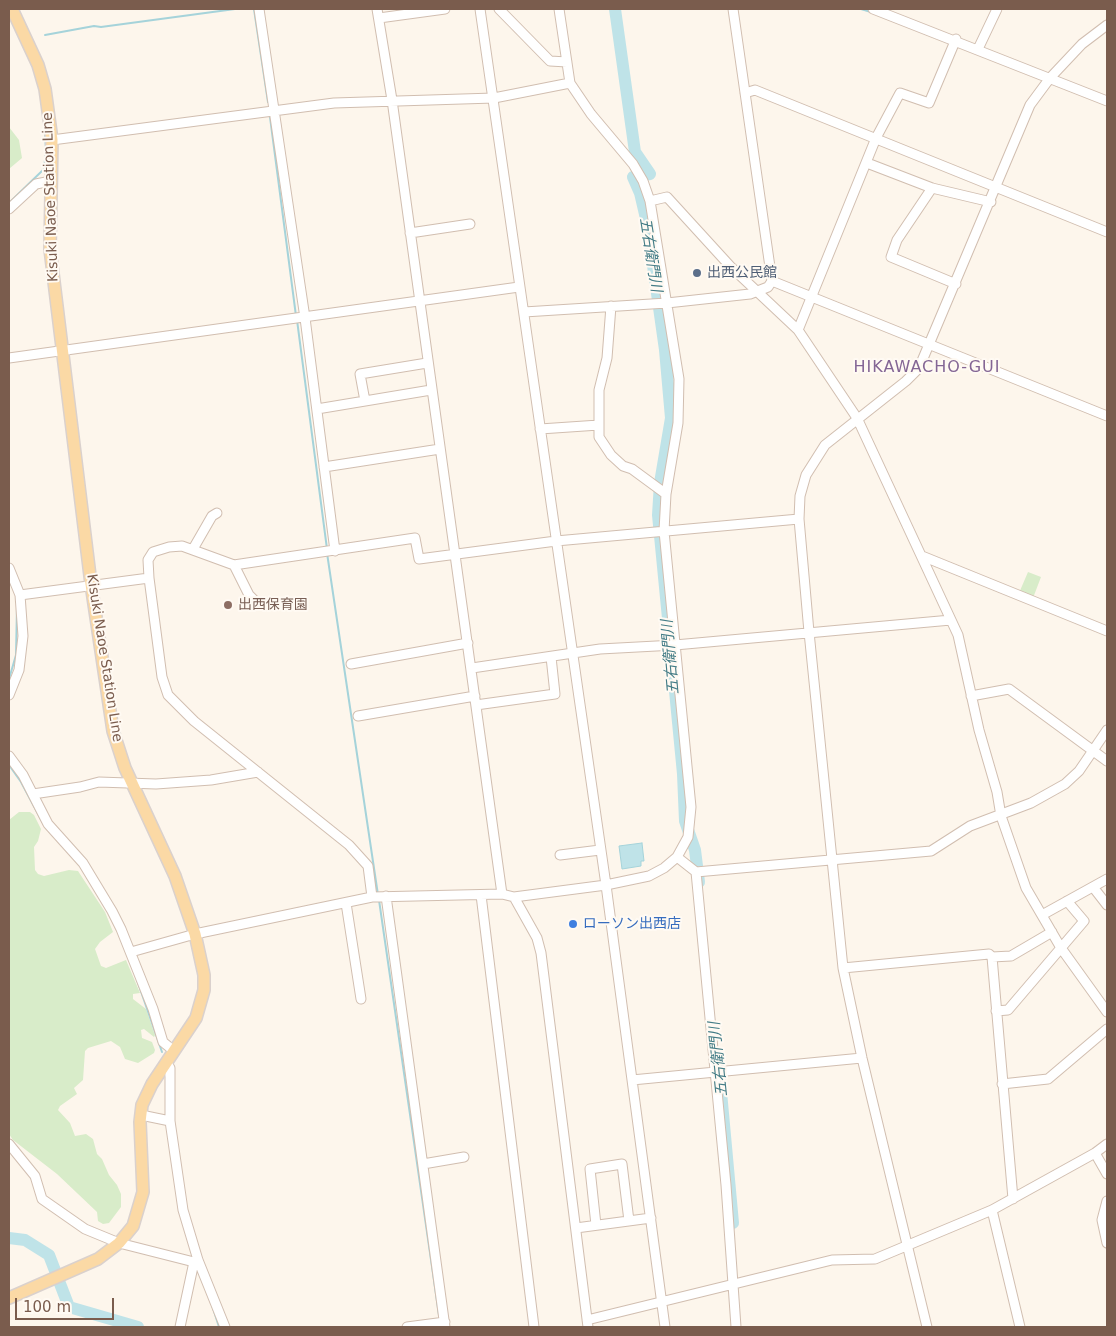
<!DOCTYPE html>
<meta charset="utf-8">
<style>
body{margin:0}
#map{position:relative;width:1116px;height:1336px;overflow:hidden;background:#fdf6ec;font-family:"DejaVu Sans",sans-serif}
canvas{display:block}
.frame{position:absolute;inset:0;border:10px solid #7a5c4d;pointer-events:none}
.scale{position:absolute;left:15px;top:1298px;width:99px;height:22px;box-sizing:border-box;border:2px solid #7a5c4d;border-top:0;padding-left:6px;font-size:15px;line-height:18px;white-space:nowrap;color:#7a5c4d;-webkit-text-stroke:4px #fffaf3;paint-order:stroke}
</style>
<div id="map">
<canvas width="1116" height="1336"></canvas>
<div class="frame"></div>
<div class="scale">100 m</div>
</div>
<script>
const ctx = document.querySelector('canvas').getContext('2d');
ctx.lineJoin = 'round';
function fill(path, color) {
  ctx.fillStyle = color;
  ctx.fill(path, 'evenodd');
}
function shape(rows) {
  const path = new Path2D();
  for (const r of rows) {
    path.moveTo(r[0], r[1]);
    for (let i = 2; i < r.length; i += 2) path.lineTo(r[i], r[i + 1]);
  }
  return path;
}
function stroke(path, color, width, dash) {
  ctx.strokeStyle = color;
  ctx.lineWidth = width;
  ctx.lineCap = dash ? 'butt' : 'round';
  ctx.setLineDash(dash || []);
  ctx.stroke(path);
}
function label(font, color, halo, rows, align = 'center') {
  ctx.font = font + ' "DejaVu Sans","Noto Sans JP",sans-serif';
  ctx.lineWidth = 4;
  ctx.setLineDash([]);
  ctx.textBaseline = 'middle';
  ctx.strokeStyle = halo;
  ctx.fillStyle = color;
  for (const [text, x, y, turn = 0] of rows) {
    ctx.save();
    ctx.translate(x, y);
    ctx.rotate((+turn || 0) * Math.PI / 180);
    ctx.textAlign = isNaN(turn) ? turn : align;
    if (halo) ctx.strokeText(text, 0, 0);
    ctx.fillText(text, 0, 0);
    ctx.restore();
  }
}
fill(shape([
 [9,127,19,140,22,158,9,169],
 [1028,572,1041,577,1033,598,1019,593],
 [19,812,30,812,34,815,41,829,38,841,34,847,35,870,38,874,44,876,69,870,78,871,105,912,113,932,100,942,95,949,101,966,106,968,126,960,140,993,133,994,133,999,146,1009,155,1035,154,1037,144,1029,141,1030,142,1038,152,1042,155,1050,154,1053,138,1063,125,1059,120,1047,111,1041,88,1048,85,1051,83,1080,74,1088,77,1094,60,1106,58,1110,70,1123,75,1136,86,1134,93,1139,97,1154,102,1159,109,1175,117,1185,121,1194,121,1207,109,1223,103,1224,98,1221,97,1212,57,1174,13,1140,9,1134,9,820]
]), '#d8ecc9');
const water = shape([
 [642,843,644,861,641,861,641,866,622,869,619,846,642,843]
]);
fill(water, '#bfe3e8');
stroke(water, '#a5d3da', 1);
stroke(shape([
 [254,9,268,102],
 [861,9,871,12],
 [45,35,94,26,101,27,235,9],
 [270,117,296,316],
 [9,203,44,169,46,150,44,120],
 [297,320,327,549],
 [327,553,378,895],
 [9,579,12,586],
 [9,679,16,655,17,607],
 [9,765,21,782,44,825],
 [379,900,439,1315],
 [137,980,162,1052],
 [212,1305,219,1327]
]), '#a5d3da', 2);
stroke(shape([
 [615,9,635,152,650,174,633,177,640,193,647,223,665,350,671,418,660,483,658,515,683,774,685,821,695,850,699,882],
 [718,1059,733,1223],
 [9,1238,25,1240,49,1255,69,1307,138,1327]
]), '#bfe3e8', 12);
const minor = shape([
 [259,9,305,318,335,551],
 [377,9,392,100,502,894],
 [480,9,606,885,665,1327],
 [499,9,550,61,567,62],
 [733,9,772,281,1107,416],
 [873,9,1107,101],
 [379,18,445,9],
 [978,49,997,9],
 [745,93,755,90,1107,232],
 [52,140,334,103,494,98,570,83],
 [867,163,932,188,991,202],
 [932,188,897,240,891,257,956,284],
 [650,201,667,197,730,266,798,330,857,418,958,635,979,730,997,792,1001,816,1026,888,1061,948,1107,1012],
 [9,209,36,184,51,181],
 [410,233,470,224],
 [611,306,607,358,599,390,599,437,611,455,623,466,632,469,666,494],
 [524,312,667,303,750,294,768,287,772,281],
 [798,330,876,138,900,93,929,103,956,39],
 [9,358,519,287],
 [365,401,360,374,427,363],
 [317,409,431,390],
 [540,429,599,425],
 [324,467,440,449],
 [193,549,212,516,217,513],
 [922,556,1107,631],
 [234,565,249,595,259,605],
 [9,568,20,595,23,636,19,670,9,695],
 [20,595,149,578],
 [351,664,468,643],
 [472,668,600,649,675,645,951,620],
 [971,696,1009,689,1107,761],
 [476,705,555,694,551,657],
 [358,716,475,696],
 [9,756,23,775,48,824,83,863,112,911,121,929,153,1009,163,1042,174,1051],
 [33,794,80,787,99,782,156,784,211,780,258,772],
 [560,855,600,850],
 [677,857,696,872,726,1185,736,1327],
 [696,872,931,851,970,826,1031,803,1065,784,1079,771,1107,730],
 [1093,887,1107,905],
 [481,895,534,1327],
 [386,896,445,1327],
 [372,897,368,866,349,845,194,721,168,695,162,677,149,578,148,560,153,552,169,547,182,546,234,565,415,538,419,559,556,541,799,519],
 [514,897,537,938,541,953,588,1327],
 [346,903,361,999],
 [1042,915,1107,879],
 [131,952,195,934,372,897,502,894,514,897,606,885,649,876,664,868,677,857,688,837,691,807,664,531,666,494,678,423,679,379,650,201,643,181,633,164,591,114,570,83,559,9],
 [843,968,989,954,992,957],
 [996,1011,1008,1010,1084,921,1067,901],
 [166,1062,170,1068,170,1121,183,1210,198,1260,225,1327],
 [632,1080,862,1058],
 [1002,1084,1048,1079,1107,1029],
 [141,1115,170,1121],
 [9,1144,35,1176,42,1199,85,1229,119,1243,194,1262,198,1260],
 [1095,1153,1107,1174],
 [423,1164,464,1157],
 [1013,1199,992,957,1011,956,1052,932],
 [1107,1201,1102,1220,1107,1243],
 [992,1210,1020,1327],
 [596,1225,590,1169,622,1164,629,1221],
 [576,1228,651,1218],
 [587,1320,832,1260,875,1259,992,1210,1095,1153,1107,1144],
 [180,1327,194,1262],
 [407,1327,445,1322],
 [927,1327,862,1058,843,968,809,632,799,519,800,496,806,475,825,445,906,381,919,368,1030,105,1050,78,1082,44,1107,25]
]);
const major = shape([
 [9,1298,98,1259,119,1243,133,1226,143,1192,140,1122,142,1105,152,1084,196,1018,204,990,204,975,195,934,175,876,125,768,113,731,91,584,50,249,52,140,45,89,38,65,12,9]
]);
stroke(minor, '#d1beb0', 11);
stroke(major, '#dad1cd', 14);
stroke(minor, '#fff', 9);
stroke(major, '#fbd9a5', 11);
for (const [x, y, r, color] of [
 [697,273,5,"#5c6f8a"],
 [228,605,5,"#8d6e63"],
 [573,924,5,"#3f7fe0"]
]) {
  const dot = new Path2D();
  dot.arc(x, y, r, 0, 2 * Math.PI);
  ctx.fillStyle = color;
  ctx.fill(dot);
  stroke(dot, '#fffaf3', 2);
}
label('14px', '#7a5c4d', '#fffaf3', [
 ["Kisuki Naoe Station Line",51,197,-92],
 ["Kisuki Naoe Station Line",104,658,81]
]);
label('14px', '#4e5e75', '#fffaf3', [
 ["出西公民館",707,273]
], 'left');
label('14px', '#785e54', '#fffaf3', [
 ["出西保育園",238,605]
], 'left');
label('14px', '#366cbe', '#fffaf3', [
 ["ローソン出西店",583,924]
], 'left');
label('italic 15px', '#437c86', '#fffaf3', [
 ["五右衛門川",650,255,81],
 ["五右衛門川",671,657,-95],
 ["五右衛門川",719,1059,-96]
]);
ctx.letterSpacing = '1px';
label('16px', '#846695', '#fffaf3', [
 ["HIKAWACHO-GUI",927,368]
]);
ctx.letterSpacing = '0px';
</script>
